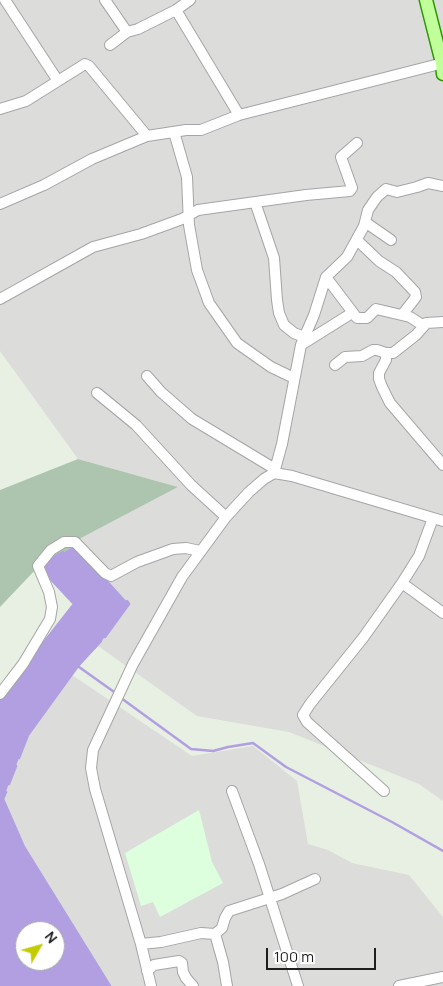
<!DOCTYPE html>
<style>
body{margin:0}
#map{position:relative;width:443px;height:986px;overflow:hidden;background:#e7f0e3;font-family:Manrope,sans-serif}
canvas{display:block}
.north{position:absolute;left:15px;top:921px;width:50px;height:50px;box-sizing:border-box;background:#fff;border:1px solid #a5a5a5;border-radius:50%;rotate:52deg;font-size:14px;font-weight:700;line-height:20px;text-align:center;color:#1e1e1e}
.north::after{content:'';display:block;margin:auto;width:18px;height:22px;background:#c3cc00;clip-path:polygon(50% 0,100% 100%,50% 72%,0 100%)}
.scale{position:absolute;left:266px;top:948px;width:110px;height:22px;box-sizing:border-box;border:2px solid #1e1e1e;border-top:0;padding-left:6px;font-size:15px;line-height:18px;white-space:nowrap;color:#1e1e1e;-webkit-text-stroke:4px #fff;paint-order:stroke}
</style>
<div id="map">
<canvas width="443" height="986"></canvas>
<div class="north">N</div>
<div class="scale">100 m</div>
</div>
<script>
const ctx = document.querySelector('canvas').getContext('2d');
ctx.lineJoin = 'round';
function fill(path, color) {
  ctx.fillStyle = color;
  ctx.fill(path, 'evenodd');
}
function shape(rows) {
  const path = new Path2D();
  for (const r of rows) {
    path.moveTo(r[0], r[1]);
    for (let i = 2; i < r.length; i += 2) path.lineTo(r[i], r[i + 1]);
  }
  return path;
}
function stroke(path, color, width, dash) {
  ctx.strokeStyle = color;
  ctx.lineWidth = width;
  ctx.lineCap = dash ? 'butt' : 'round';
  ctx.setLineDash(dash || []);
  ctx.stroke(path);
}
fill(shape([
 [0,0,443,0,443,801,419,784,289,732,197,716,98,646,129,604,76,545,81,538,178,487,78,459,0,351],
 [72,675,192,756,253,746,297,781,308,844,328,850,352,863,409,875,443,917,443,986,110,986,24,847,3,799,28,735]
]), '#dcdcdb');
fill(shape([
 [199,810,212,862,223,883,160,917,153,902,141,906,125,853]
]), '#ddffde');
fill(shape([
 [78,459,178,487,81,538,76,545,39,566,0,607,0,490]
]), '#adc5ae');
fill(shape([
 [76,545,129,604,98,646,78,666,28,735,3,799,24,847,110,986,0,986,0,696,74,605,39,566],
 [25,931,55,931,55,961,25,961]
]), '#b19fe2');
stroke(shape([
 [46,562,63,552],
 [105,637,129,604,127,601],
 [37,651,74,604,45,573],
 [79,667,117,694],
 [121,698,191,749,213,751,228,747,253,743,286,767,392,822,443,851],
 [19,758,28,735,78,666,101,641],
 [9,784,16,766],
 [6,792,3,799,24,847,110,986]
]), '#b19fe2', 2.5);
const minor = shape([
 [5,0,58,81],
 [105,0,127,32],
 [176,10,239,115],
 [110,45,127,32,138,29,176,10,190,0],
 [0,109,26,101,85,64,89,66,147,136],
 [174,132,187,177,189,225,197,270,209,303,237,343,271,367,294,378],
 [255,202,274,258,277,300,279,313,284,325,294,333,304,337],
 [0,204,44,185,92,159,147,136,186,130,201,130,239,115,443,63],
 [365,222,391,240],
 [357,240,379,261,396,272,415,292,416,297,402,315],
 [326,277,357,318,367,318,376,309,410,317,424,326,426,323,443,322],
 [0,299,93,247,141,234,182,219,198,210,306,195,350,191,352,188,341,157,357,143],
 [301,345,352,313],
 [386,353,386,360,379,373,379,379,382,387,390,403,443,465],
 [335,365,345,357,362,356,373,350,377,350,386,353,393,353,416,335,424,326],
 [147,376,161,392,192,419,275,469],
 [97,393,136,425,191,485,226,517],
 [274,473,282,444,301,345,314,315,326,277,347,257,364,226,368,210,377,197,386,189,397,192,417,187,428,183,443,186],
 [402,583,443,613],
 [0,694,23,664,50,619,52,607,49,592,38,566,51,550,64,542,75,542,105,573,111,576,137,562,173,549,186,548,200,551],
 [232,791,259,864,298,986],
 [384,791,307,722,303,715,310,704,363,638,402,583,419,556,433,518],
 [215,934,223,962,227,986],
 [141,944,161,942,201,933,215,934,222,928,225,918,229,911,282,894,315,879],
 [147,971,154,965,179,961,182,963,183,972,186,978,193,986],
 [151,986,141,944,95,789,91,768,93,750,133,664,182,577,226,517,249,492,264,479,274,473,292,476,443,521],
 [399,986,443,977]
]);
const major = shape([
 [426,0,442,63,443,74]
]);
stroke(minor, '#a5a5a5', 12);
stroke(major, '#2c9800', 15);
stroke(minor, '#fff', 10);
stroke(major, '#c0ff99', 12);
</script>
